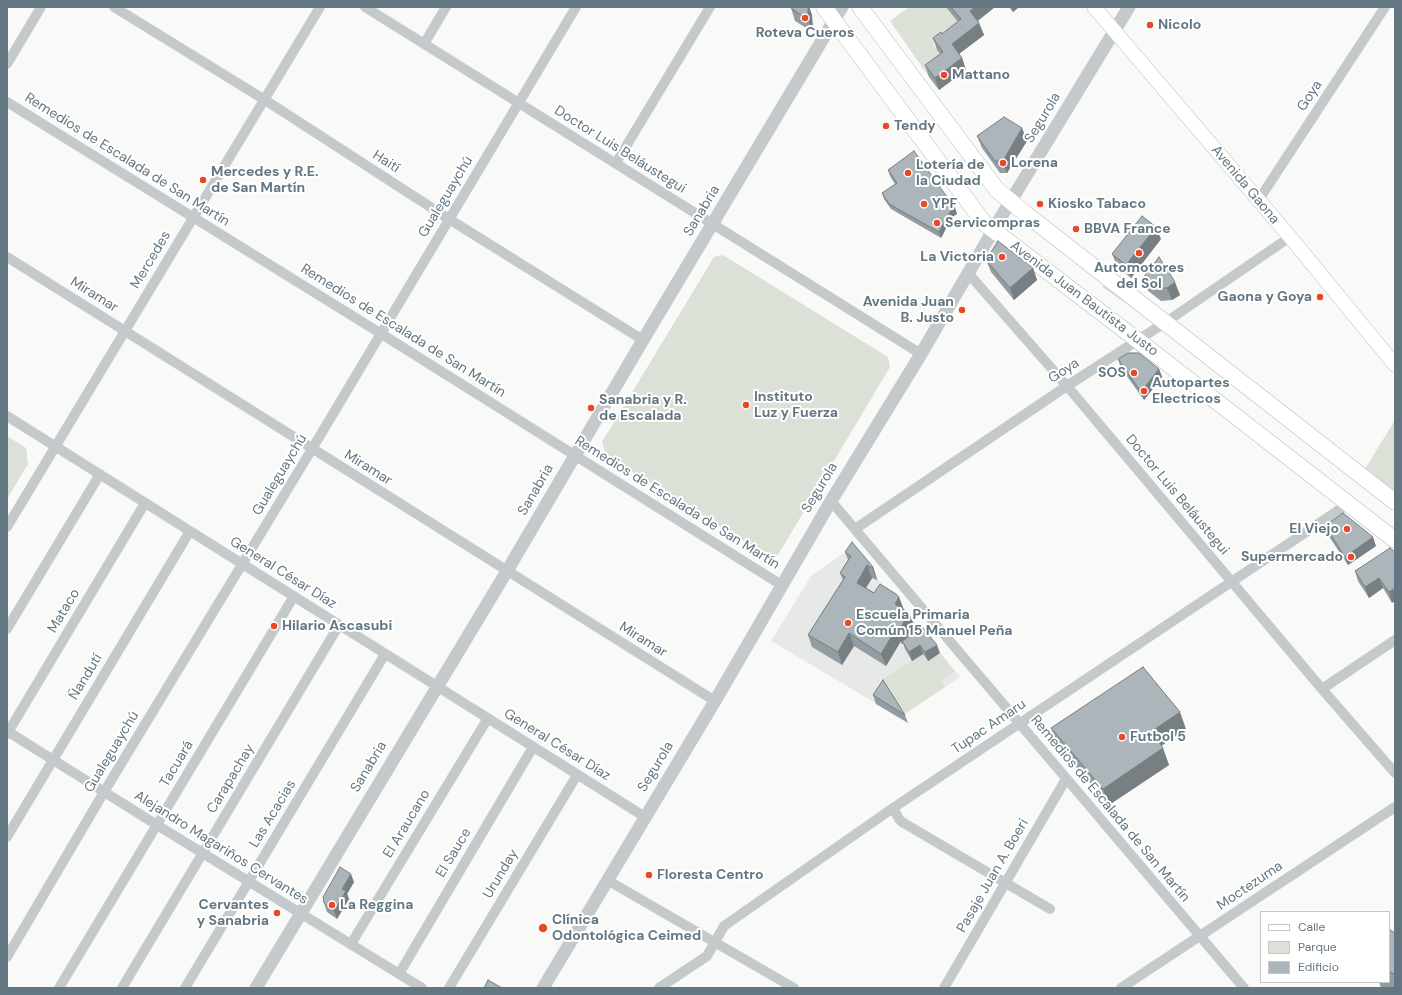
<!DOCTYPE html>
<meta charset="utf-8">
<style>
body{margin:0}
#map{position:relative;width:1402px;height:995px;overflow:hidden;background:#f9f9f7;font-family:"DM Sans",sans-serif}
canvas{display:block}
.frame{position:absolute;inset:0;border:8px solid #637782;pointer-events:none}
.legend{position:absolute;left:1260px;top:911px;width:130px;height:72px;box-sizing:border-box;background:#fff;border:1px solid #c1c9cd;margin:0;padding:5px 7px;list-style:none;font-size:12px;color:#637782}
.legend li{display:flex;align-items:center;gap:8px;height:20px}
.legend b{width:20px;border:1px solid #c1c9cd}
</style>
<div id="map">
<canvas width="1402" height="995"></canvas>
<div class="frame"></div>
<ul class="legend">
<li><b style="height:5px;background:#fff"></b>Calle</li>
<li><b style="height:11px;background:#dbe1d7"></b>Parque</li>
<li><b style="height:11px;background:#abb5ba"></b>Edificio</li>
</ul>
</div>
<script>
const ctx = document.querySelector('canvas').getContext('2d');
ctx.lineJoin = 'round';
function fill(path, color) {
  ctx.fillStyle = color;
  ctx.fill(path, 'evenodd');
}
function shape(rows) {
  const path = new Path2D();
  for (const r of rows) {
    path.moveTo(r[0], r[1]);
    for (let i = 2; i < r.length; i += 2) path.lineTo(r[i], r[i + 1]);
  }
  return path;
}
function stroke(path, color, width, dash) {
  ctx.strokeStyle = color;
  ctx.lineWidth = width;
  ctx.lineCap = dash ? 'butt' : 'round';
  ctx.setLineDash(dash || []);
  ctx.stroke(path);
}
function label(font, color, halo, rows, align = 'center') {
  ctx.font = font + ' "DM Sans",sans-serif';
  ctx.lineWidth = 4;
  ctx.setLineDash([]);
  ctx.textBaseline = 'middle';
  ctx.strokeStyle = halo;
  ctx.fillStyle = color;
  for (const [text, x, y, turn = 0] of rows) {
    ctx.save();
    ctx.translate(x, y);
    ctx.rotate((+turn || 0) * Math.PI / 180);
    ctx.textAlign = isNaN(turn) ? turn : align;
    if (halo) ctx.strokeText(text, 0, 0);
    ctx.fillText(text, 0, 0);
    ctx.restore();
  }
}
fill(shape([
 [844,553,857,554,960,677,899,717,771,641,811,576]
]), '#e7e9e8');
fill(shape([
 [909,7,946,7,966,31,941,39,933,44,947,64,929,77,890,21],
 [723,255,888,357,890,367,778,555,769,557,606,455,602,442,714,257],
 [1105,283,1140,313,1102,287],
 [1395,420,1395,492,1365,469],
 [7,436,26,448,28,464,7,499],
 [940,653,955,671,941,680,945,687,903,715,881,680,923,654,928,660]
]), '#dbe1d7');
const secondary = shape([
 [1094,7,1290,237,1395,365]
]);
const primary = shape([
 [824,7,984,223,1153,352,1395,540],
 [860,7,997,190,1026,214,1395,502]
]);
stroke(secondary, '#b7bdc1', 15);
stroke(primary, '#b8bdc0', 17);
stroke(shape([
 [114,7,265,100,449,219,643,340],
 [365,7,921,354],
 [424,44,446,7],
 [7,64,41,7],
 [7,102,380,333,783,586],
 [616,163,710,7],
 [1258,201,1385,7],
 [7,257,715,701],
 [968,273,1067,386,1322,689,1395,773],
 [7,416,645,817],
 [831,501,1244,988],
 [7,527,320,7],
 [855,529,1067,386,1166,322,1290,237],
 [7,629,100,474],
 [1322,689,1395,640],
 [7,731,157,825,422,988],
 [7,734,145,503],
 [893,808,899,819,902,822,1050,909],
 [7,837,190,531],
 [607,880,794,988],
 [351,944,488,718],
 [7,957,104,792,312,449,576,7],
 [399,974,533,747],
 [59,988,294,596],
 [122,988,339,625],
 [185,988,385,654],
 [449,988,577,775],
 [659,988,707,956,724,926,893,808,1348,504],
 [944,988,1066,779],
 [1121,988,1395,807]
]), '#c4cacc', 10);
stroke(shape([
 [256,988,507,571,643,340,842,7],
 [543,988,715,701,831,501,921,354,1001,217,1129,7]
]), '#c4cacc', 13);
stroke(secondary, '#fff', 14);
stroke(primary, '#fff', 16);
fill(shape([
 [809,7,812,15,813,32,795,21,791,8],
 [946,7,995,7,978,21,984,35,959,54,962,58,966,70,939,90,929,77,925,65,940,54,937,50,933,38,942,34,958,22],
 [1009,7,1019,7,1013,12],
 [1022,128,1027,141,1007,173,1000,173,982,148,977,136],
 [888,170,955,208,957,214,952,217,941,238,891,209,884,199,882,193,895,184,890,176],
 [1161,239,1131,278,1117,266,1112,254],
 [1159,257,1180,295,1172,300,1161,301,1147,290,1143,278],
 [986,260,1033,268,1037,280,1014,300,991,272],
 [1118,359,1159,369,1162,377,1144,400,1121,368],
 [1325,526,1376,546,1348,565,1328,535],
 [845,552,873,567,877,579,877,580,872,578,866,588,874,593,899,597,903,609,909,613,914,625,906,639,940,653,928,661,923,654,912,661,905,649,903,643,902,644,901,641,886,666,854,646,842,665,812,647,808,635,843,580,840,573,848,560],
 [1395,552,1392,603,1383,588,1369,598,1358,581,1355,571],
 [873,695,905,715,908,723,876,704],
 [1051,728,1186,729,1161,746,1169,765,1109,805,1057,745],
 [354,882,347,894,349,899,337,919,327,912,324,903],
 [1389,932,1395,933,1395,988,1381,988,1379,982,1389,982]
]), '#939ca0');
fill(shape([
 [808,7,809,7,812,15,813,32,808,20],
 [975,7,995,7,974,23,970,11],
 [1011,7,1019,7,1013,12],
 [979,23,984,35,956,56,952,44],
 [962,58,966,70,939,90,935,78],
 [1022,128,1027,141,1007,173,1003,161],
 [955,208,957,214,952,217,941,238,939,232,950,212],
 [1156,227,1161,239,1131,278,1126,265],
 [1033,268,1037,280,1014,300,1010,288],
 [1175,282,1180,295,1172,300,1167,288],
 [1159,369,1162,377,1144,400,1141,392],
 [1373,537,1376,546,1348,565,1345,557],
 [867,565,872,578,861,596,857,583],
 [873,567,877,579,877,580,872,568],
 [1379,578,1383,588,1369,598,1365,587],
 [1395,588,1395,601,1392,603,1389,592],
 [899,597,904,610,895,604],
 [909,613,914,625,903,643,902,641,903,643,902,644,898,632],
 [896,629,901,641,886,666,881,654],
 [849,633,854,646,842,665,838,652],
 [920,645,923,654,912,661,909,652],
 [937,645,940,653,928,661,925,652],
 [1180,712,1186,729,1158,748,1152,731],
 [1163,748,1169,765,1109,805,1103,789],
 [351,874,354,882,347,894,349,899,337,919,334,911,342,889]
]), '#787f82');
const building = shape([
 [792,7,808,7,808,20,791,8,792,7],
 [951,7,975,7,970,11,979,23,952,44,962,58,935,78,925,65,943,52,933,38,941,32,942,34,961,19,951,7],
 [1004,117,1022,128,1003,161,995,161,977,136,1004,117],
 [914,151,955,208,950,212,939,232,889,204,882,193,897,183,888,170,914,151],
 [1142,216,1156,227,1126,265,1112,254,1142,216],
 [998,241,1033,268,1010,288,986,260,998,241],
 [1159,257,1175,282,1167,288,1156,288,1143,278,1159,257],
 [1128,353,1139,353,1159,369,1141,392,1118,359,1128,353],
 [1343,513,1373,537,1345,557,1325,526,1343,513],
 [852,542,873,567,872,568,867,565,857,583,874,593,880,584,896,594,899,597,895,604,909,613,898,632,896,629,881,654,849,633,838,652,808,635,845,577,840,573,851,556,845,552,852,542],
 [1390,548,1395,552,1395,588,1389,592,1379,578,1365,587,1355,571,1390,548],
 [923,628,937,645,925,652,920,645,909,652,902,641,923,628],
 [1143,667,1180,712,1152,731,1163,748,1103,789,1051,728,1143,667],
 [883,680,905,715,873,695,883,680],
 [340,867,351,874,342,889,346,891,334,911,324,903,323,897,340,867],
 [1390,930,1395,933,1395,975,1389,971,1389,932,1390,930],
 [488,980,502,988,484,988,488,980]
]);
fill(building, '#abb5ba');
stroke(building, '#787f82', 1);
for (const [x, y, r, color] of [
 [805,18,4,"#e84827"],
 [1150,25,4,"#e84827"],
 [944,75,4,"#e84827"],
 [886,126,4,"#e84827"],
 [1003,163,4,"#e84827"],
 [908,173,4,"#e84827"],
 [203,180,4,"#e84827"],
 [924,204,4,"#e84827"],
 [1040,204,4,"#e84827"],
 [937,223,4,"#e84827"],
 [1076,229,4,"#e84827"],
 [1139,253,4,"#e84827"],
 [1002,257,4,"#e84827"],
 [1320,297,4,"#e84827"],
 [962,310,4,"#e84827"],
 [1134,373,4,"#e84827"],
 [1144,391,4,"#e84827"],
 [746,405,4,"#e84827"],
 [591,408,4,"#e84827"],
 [1347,529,4,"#e84827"],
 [1351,557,4,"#e84827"],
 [848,623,4,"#e84827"],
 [274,626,4,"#e84827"],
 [1122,737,4,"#e84827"],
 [649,875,4,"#e84827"],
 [332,905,4,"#e84827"],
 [277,913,4,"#e84827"],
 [543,928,5,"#e84827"]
]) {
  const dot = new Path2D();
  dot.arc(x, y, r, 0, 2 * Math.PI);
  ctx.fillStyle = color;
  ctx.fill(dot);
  stroke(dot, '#fff', 1.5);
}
label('bold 14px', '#637782', '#fff', [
 ["Nicolo",1158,25],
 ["Roteva Cueros",805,33,"center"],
 ["Mattano",952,75],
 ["Tendy",894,126],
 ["Lorena",1011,163],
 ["Lotería de",916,165],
 ["la Ciudad",916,181],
 ["Mercedes y R.E.",211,172],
 ["de San Martín",211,188],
 ["YPF",932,204],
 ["Kiosko Tabaco",1048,204],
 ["Servicompras",945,223],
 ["BBVA France",1084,229],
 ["La Victoria",994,257,"right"],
 ["Automotores",1139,268,"center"],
 ["del Sol",1139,284,"center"],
 ["Gaona y Goya",1312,297,"right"],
 ["Avenida Juan",954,302,"right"],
 ["B. Justo",954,318,"right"],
 ["SOS",1126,373,"right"],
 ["Autopartes",1152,383],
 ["Electricos",1152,399],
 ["Instituto",754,397],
 ["Luz y Fuerza",754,413],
 ["Sanabria y R.",599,400],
 ["de Escalada",599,416],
 ["El Viejo",1339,529,"right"],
 ["Supermercado",1343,557,"right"],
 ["Escuela Primaria",856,615],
 ["Común 15 Manuel Peña",856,631],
 ["Hilario Ascasubi",282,626],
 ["Futbol 5",1130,737],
 ["Floresta Centro",657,875],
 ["Cervantes",269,905,"right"],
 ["y Sanabria",269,921,"right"],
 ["La Reggina",340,905],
 ["Clínica",552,920],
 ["Odontológica Ceimed",552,936]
], 'left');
label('14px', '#637782', '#fff', [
 ["Goya",1310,96,-57],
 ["Segurola",1043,118,-59],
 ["Doctor Luis Beláustegui",620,150,32],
 ["Remedios de Escalada de San Martín",127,160,32],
 ["Haití",386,162,33],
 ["Avenida Gaona",1245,185,50],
 ["Gualeguaychú",446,197,-59],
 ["Sanabria",702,211,-59],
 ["Mercedes",151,260,-59],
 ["Miramar",94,295,32],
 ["Avenida Juan Bautista Justo",1084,299,37],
 ["Remedios de Escalada de San Martín",403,331,32],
 ["Goya",1064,371,-33],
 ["Miramar",368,468,32],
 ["Gualeguaychú",280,475,-59],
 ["Segurola",820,488,-59],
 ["Sanabria",536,490,-60],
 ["Doctor Luis Beláustegui",1177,495,50],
 ["Remedios de Escalada de San Martín",677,503,32],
 ["General César Díaz",283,573,32],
 ["Mataco",64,611,-59],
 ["Miramar",643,640,32],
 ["Ñandutí",86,677,-59],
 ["Tupac Amaru",989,727,-34],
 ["General César Díaz",557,745,32],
 ["Gualeguaychú",112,752,-59],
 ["Tacuará",177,764,-59],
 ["Sanabria",369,767,-59],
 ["Segurola",656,767,-59],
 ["Carapachay",231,779,-59],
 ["Remedios de Escalada de San Martín",1110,809,50],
 ["Las Acacias",273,814,-59],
 ["El Araucano",407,824,-59],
 ["Alejandro Magariños Cervantes",221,848,32],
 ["El Sauce",454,853,-59],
 ["Urunday",501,874,-59],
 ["Pasaje Juan A. Boeri",993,876,-60],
 ["Moctezuma",1250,886,-34]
]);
</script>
